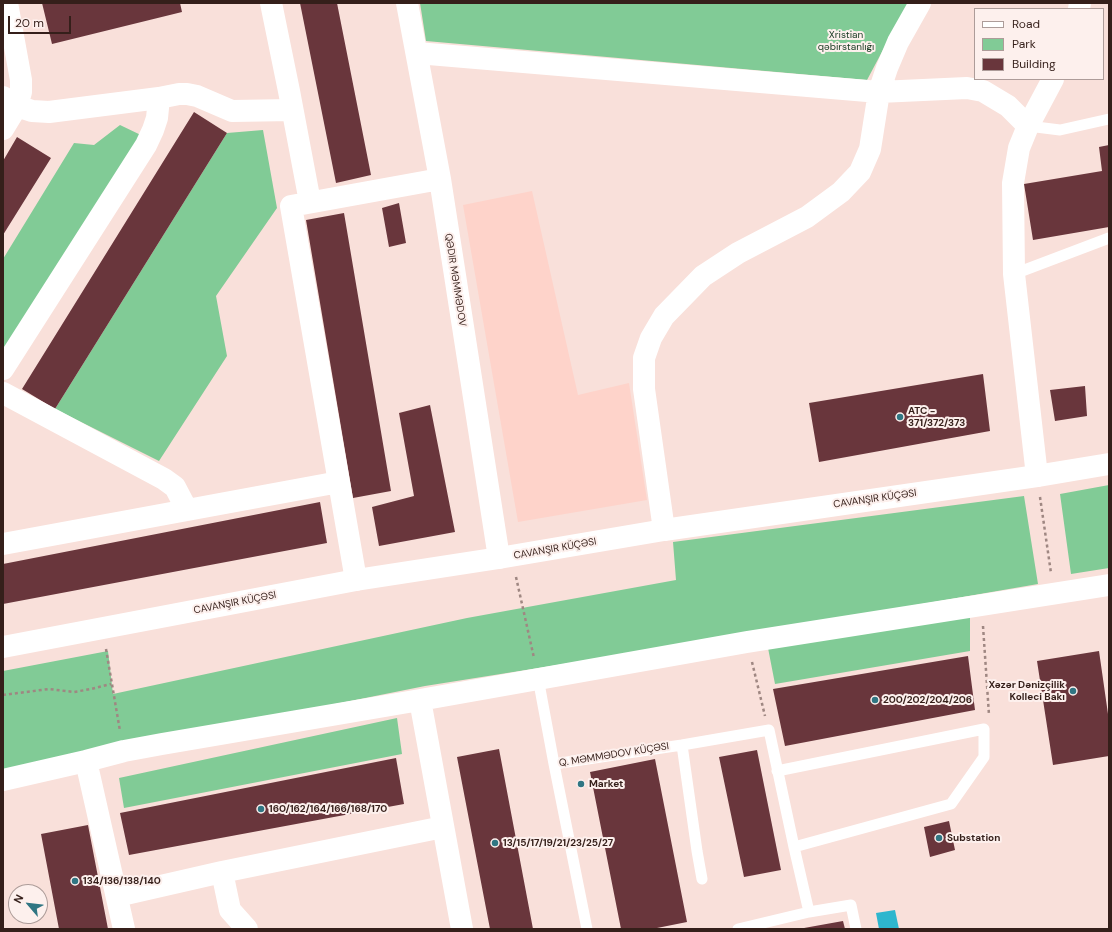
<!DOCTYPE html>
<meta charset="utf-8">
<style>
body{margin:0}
#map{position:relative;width:1112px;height:932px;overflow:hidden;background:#f9e0da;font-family:"DM Sans",sans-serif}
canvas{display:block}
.frame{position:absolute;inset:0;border:4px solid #351f1a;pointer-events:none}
.legend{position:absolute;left:974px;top:8px;width:130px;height:72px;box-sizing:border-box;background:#fdf0ed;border:1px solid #ad9c99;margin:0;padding:5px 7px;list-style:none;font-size:12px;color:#351f1a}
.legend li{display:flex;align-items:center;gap:8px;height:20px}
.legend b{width:20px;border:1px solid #ad9c99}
.north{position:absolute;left:8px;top:884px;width:40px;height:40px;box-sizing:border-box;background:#fdf0ed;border:1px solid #ad9c99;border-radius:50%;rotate:298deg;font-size:11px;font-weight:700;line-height:16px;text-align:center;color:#351f1a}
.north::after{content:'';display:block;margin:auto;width:14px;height:18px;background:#307683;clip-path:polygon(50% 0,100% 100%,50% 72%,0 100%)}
.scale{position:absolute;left:8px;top:16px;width:63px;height:18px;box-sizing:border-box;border:2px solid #351f1a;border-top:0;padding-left:5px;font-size:12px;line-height:14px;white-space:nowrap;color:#351f1a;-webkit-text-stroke:3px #fdf0ed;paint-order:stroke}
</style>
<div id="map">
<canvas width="1112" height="932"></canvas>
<div class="frame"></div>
<ul class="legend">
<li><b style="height:5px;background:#fff"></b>Road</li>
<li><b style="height:11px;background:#81cb96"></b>Park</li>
<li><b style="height:11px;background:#69363c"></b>Building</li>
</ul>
<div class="north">N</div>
<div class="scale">20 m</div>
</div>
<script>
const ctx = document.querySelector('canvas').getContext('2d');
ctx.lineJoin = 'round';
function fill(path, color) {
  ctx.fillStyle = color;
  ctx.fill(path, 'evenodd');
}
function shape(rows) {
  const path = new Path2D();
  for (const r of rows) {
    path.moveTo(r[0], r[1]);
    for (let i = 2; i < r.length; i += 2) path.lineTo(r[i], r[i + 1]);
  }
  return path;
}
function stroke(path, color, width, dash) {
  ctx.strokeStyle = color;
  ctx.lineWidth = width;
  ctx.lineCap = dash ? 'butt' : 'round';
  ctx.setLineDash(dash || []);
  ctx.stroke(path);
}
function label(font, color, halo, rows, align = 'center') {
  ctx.font = font + ' "DM Sans",sans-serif';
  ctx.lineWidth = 4;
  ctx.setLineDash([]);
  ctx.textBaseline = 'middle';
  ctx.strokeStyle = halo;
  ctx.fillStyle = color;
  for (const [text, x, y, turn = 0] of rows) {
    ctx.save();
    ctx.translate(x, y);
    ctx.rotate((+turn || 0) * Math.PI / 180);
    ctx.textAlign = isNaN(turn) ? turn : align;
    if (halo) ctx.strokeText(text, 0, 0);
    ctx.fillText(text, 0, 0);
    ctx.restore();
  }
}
fill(shape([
 [532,191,578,395,629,383,647,500,518,522,463,205]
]), '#fed3ca');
fill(shape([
 [420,3,908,3,867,80,426,41],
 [120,125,145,137,3,353,3,259,74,143,94,145],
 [263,130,277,208,216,296,227,356,159,461,55,409,227,133],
 [1109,485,1109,568,1071,574,1060,494],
 [1024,496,1038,584,690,644,425,686,136,744,3,774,3,671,108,651,113,694,467,618,676,580,673,542],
 [970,614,970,651,775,684,768,648],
 [397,718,402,754,124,808,119,778]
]), '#81cb96');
fill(shape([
 [895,910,899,929,879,929,876,913]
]), '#2eb6ce');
fill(shape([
 [42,3,180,3,182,12,52,44],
 [300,3,337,3,371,175,336,183],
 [194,112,227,133,55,409,22,389],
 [17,137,51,158,3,235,3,161],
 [1109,145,1109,211,1108,211,1109,227,1033,240,1024,184,1102,171,1099,147],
 [399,203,406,243,389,247,382,208],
 [344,213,391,491,353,498,306,220],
 [983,374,990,431,819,462,809,403],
 [1085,386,1087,416,1055,421,1050,390],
 [430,405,455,532,379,546,372,507,414,496,399,413],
 [320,502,327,543,3,604,3,564],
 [1099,651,1109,721,1109,756,1053,765,1037,661],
 [968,656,975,710,785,746,773,689],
 [499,749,533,929,490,929,457,757],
 [757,750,781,870,744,877,719,757],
 [396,758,404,804,129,855,120,813],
 [655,759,687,922,652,929,621,929,590,772],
 [949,821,955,850,930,857,924,827],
 [88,825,108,929,59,929,41,834],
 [843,921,845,929,804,929,804,928]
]), '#69363c');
stroke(shape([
 [1040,497,1051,573],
 [516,577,534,658],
 [983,626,989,715],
 [106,649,120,731],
 [752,662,765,716],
 [3,695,49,689,74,692,91,689,111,684]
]), '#9f8782', 2.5, [3, 3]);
stroke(shape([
 [1028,126,1060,130,1109,119],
 [1014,274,1109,238],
 [538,678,554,764],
 [682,745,769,730,794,847,809,912,738,929],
 [777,771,984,729,984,757,951,804,794,847],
 [809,912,851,905,856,929],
 [587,929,554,764,682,745,697,851,702,879]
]), '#fff', 11);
stroke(shape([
 [271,3,289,91,310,202],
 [407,3,440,179,499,558],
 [1079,9,1080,3],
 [417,53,879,92,967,88,983,91,1008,106,1028,126],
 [3,97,17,106,32,111,49,112,159,98,179,94,187,94,197,96,232,111,292,110],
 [3,129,17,106,21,92,21,80,7,3],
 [3,369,146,145,153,130,157,118,159,98],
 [3,393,164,479,175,487,187,510],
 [1037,476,1014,274,1013,183,1019,148,1028,126,1053,79],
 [664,530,644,389,644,358,651,338,664,316,703,276,738,253,807,217,841,192,860,172,870,149,879,92,887,68,898,42,920,3],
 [3,544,339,482],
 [356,580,291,206,440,179],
 [420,700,462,929],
 [86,761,124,929],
 [3,780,86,761,124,751,162,744,420,700,747,642,1109,585],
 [222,872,230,910,247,929],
 [117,896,222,872,443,827]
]), '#fff', 22);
stroke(shape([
 [3,647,356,580,499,558,664,530,1037,476,1109,464]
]), '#fff', 22);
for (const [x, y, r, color] of [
 [900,417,4,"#307683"],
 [1073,691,4,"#307683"],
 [875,700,4,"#307683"],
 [581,784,4,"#307683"],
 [261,809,4,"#307683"],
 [939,838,4,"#307683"],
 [495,843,4,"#307683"],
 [75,881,4,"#307683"]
]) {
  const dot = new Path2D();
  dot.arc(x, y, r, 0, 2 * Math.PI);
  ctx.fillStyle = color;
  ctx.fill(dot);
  stroke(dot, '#fdf0ed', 1.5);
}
label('10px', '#163921', '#fdf0ed', [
 ["Xristian",846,35],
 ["qəbirstanlığı",846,47]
]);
label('10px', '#351f1a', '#fdf0ed', [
 ["QƏDIR MƏMMƏDOV",455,280,81],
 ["CAVANŞIR KÜÇƏSI",875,499,-8],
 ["CAVANŞIR KÜÇƏSI",555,549,-10],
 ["CAVANŞIR KÜÇƏSI",235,603,-11],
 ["Q. MƏMMƏDOV KÜÇƏSI",614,755,-9]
]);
label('bold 10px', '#351f1a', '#fdf0ed', [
 ["ATC -",908,411],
 ["371/372/373",908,423],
 ["Xəzər Dənizçilik",1065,685,"right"],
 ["Kolleci Bakı",1065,697,"right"],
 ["200/202/204/206",883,700],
 ["Market",589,784],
 ["160/162/164/166/168/170",269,809],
 ["Substation",947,838],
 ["13/15/17/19/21/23/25/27",503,843],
 ["134/136/138/140",83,881]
], 'left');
</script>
